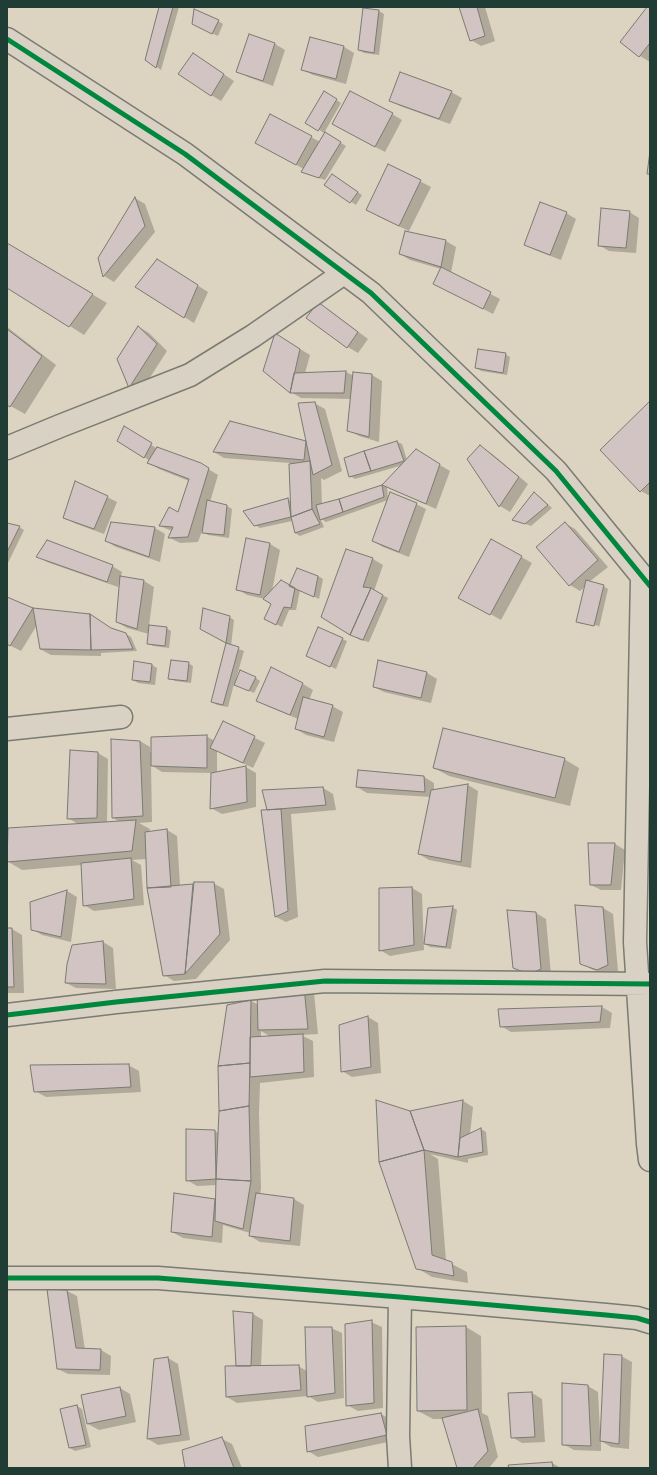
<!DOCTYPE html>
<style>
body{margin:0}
#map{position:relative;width:657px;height:1475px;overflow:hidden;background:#dcd3c0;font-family:Pangolin,sans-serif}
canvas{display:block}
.frame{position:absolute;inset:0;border:8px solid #1f3d34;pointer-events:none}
</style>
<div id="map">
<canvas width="657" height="1475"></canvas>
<div class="frame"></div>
</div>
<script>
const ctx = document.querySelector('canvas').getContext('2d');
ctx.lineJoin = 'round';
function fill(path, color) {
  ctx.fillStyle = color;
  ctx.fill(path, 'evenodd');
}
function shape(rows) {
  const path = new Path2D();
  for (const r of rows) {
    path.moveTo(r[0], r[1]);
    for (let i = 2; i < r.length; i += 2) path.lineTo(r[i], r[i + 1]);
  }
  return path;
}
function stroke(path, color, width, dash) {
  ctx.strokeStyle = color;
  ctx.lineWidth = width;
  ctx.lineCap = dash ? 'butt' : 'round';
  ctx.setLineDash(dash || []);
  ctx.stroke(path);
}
fill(shape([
 [160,7,179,7,161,70,146,59],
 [460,7,485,7,495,41,481,46,471,40],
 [649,7,650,7,650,62,640,56,621,42],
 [379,11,384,14,379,55,364,53,359,50],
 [218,21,223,24,218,36,198,27],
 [250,35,275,44,285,50,273,86,248,77,238,71],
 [310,39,344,47,354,53,346,84,313,75,303,70],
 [193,54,234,81,221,101,211,95],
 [324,92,341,103,324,133,306,122],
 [451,92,462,98,450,124,400,106,390,101],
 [392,114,402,120,385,152,343,130],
 [326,134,346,146,325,180,307,174,303,172,304,169,266,149,311,137,320,142],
 [389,165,431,187,409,231,377,216],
 [337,178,362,195,356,205,326,185],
 [135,198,145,204,155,232,114,282,104,276,99,258],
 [629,212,639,218,636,253,609,251,599,245],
 [566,213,576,219,561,260,535,250,525,244],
 [405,232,446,241,456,247,451,273,500,299,493,314,444,289,441,269,410,260,400,254],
 [7,244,107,303,84,335,7,286],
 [157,260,208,292,194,323,136,287],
 [318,303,328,309,368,339,358,353,348,347,308,318],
 [7,327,56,365,25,414,7,404],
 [139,327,149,333,167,351,140,393,130,387,118,359],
 [285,340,310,355,305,373,346,372,354,376,372,375,382,381,379,442,359,436,348,430,352,399,301,398,291,392],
 [505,354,510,357,507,375,481,371,476,368],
 [650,402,650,496,641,491,601,450],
 [314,403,325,409,342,471,324,480,321,478,322,505,383,486,403,465,355,479,350,476,397,442,402,444,407,460,416,451,450,471,436,509,387,487,388,499,416,504,426,509,409,557,383,547,373,541,388,500,326,522,320,518,324,527,300,536,295,533,292,521,260,528,255,525,287,499,291,501,290,463,224,458,214,452,230,422,308,443],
 [125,428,156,448,200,464,218,475,210,502,227,506,232,509,229,538,208,535,202,531,198,542,180,543,170,538,172,531,160,526,179,513,189,481,159,469,149,463,150,461,119,440],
 [481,447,491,453,528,484,510,512,500,506,468,460],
 [534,493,539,496,552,508,531,526,513,519],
 [107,497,117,502,104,534,74,523,64,517],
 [111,523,155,528,165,534,160,562,116,547,106,541],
 [565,523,575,529,608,567,589,582,603,586,608,589,599,628,599,626,581,622,581,624,577,621,586,586,580,591,570,585],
 [7,524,19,527,24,530,7,565],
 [491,540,532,563,501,620,460,597],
 [270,544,280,550,272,591,318,576,323,579,319,599,300,590,296,610,289,610,282,627,270,621,273,604,265,599,247,595,237,589],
 [38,556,112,566,122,572,121,577,144,581,154,587,149,626,166,628,171,631,169,648,153,646,148,643,149,634,127,628,117,622,120,579,118,587,47,562],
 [373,559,383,565,374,591,388,598,369,642,360,640,322,616],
 [7,598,33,609,126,634,131,637,137,651,101,653,101,656,51,655,40,649,37,625,21,651,7,644],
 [229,617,234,620,231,646,244,651,236,679,256,678,260,681,254,693,234,684,228,707,217,705,212,702,227,643,201,628],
 [342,639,347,641,336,669,313,658],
 [135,663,152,665,157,668,155,685,138,683,133,680],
 [188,663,193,666,191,683,175,681,170,678],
 [427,673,437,679,431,703,384,692,374,687],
 [303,684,313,690,309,700,332,706,343,712,334,742,306,735,296,729,298,719,267,706,257,700],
 [223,722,265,743,253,768,217,751,217,773,246,767,256,773,256,807,222,814,211,808,212,773,162,772,151,765,152,822,139,823,150,829,149,833,167,830,177,836,180,886,213,883,224,889,230,940,196,979,174,981,164,975,147,859,132,860,141,865,144,905,94,911,84,905,82,865,22,870,7,861,78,824,68,818,98,753,108,759,107,822,120,822,113,818,140,741,150,747,150,752,206,736,215,741],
 [564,759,579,768,570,806,449,776,434,768],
 [424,777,434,783,434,791,468,785,478,791,471,868,429,860,419,854,431,797,367,793,357,787],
 [323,788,333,794,336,810,291,814,298,917,286,922,276,917,262,811,269,811],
 [615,844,625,850,621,890,601,890,591,885],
 [412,888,422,894,424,950,390,956,380,950],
 [67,891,77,897,71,942,42,935,32,929,31,903],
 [452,907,457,910,451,949,430,947,425,944],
 [603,908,613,914,618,971,608,975,591,969,581,963],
 [536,913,546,919,551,975,524,974,514,968],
 [7,929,12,929,22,935,24,993,7,993],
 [103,942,113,948,116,989,76,988,66,983],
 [258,990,314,993,318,1034,301,1035,313,1041,314,1077,260,1083,259,1113,261,1188,260,1195,294,1199,304,1205,300,1246,260,1242,250,1236,250,1233,223,1225,222,1243,183,1238,172,1232,175,1194,216,1200,217,1185,197,1186,187,1180,214,1131,219,1133,228,1006,251,1001,259,1005],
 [261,1031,271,1037,261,1037],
 [602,1007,612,1013,610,1028,511,1032,501,1026,499,1010],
 [368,1017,378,1023,381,1073,352,1077,342,1071,340,1026],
 [128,1065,139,1071,141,1092,46,1097,35,1091],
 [463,1101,473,1107,470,1134,481,1129,486,1132,488,1155,468,1159,468,1163,430,1154,438,1159,446,1261,467,1272,468,1283,432,1277,417,1268,410,1112],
 [67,1291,77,1296,85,1350,101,1350,111,1356,110,1375,68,1374,58,1369],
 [253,1314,263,1320,261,1366,298,1366,307,1371,331,1328,342,1333,344,1398,318,1402,308,1396,237,1403,227,1397],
 [371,1322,382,1327,383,1408,358,1411,347,1405],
 [466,1327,481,1336,482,1413,488,1416,498,1457,489,1468,458,1468,444,1419,433,1419,418,1411],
 [621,1356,632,1362,629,1449,611,1447,601,1441,601,1451,574,1450,563,1444,588,1386,598,1392,600,1431,602,1431],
 [168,1358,178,1364,190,1440,158,1445,148,1439,155,1360],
 [120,1388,130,1394,136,1422,99,1430,88,1424],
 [532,1393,542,1399,545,1442,522,1443,512,1437,509,1394],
 [77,1406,82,1409,91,1447,75,1451,70,1448],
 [381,1414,391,1420,397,1440,318,1457,308,1451],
 [222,1439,232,1444,242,1468,186,1468],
 [552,1463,561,1468,510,1468]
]), '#0003');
const building = shape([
 [159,7,173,7,156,68,145,60,159,7],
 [459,7,477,7,485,36,470,41,459,7],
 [647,7,650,7,650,43,639,57,620,42,647,7],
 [363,8,379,10,374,53,358,50,363,8],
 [194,9,219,20,212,34,192,24,194,9],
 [249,34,275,43,263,81,236,72,249,34],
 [310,37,344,46,336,79,301,70,310,37],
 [193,53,224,74,211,96,178,74,193,53],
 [400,72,452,91,439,119,389,101,400,72],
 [324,91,337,99,318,131,305,123,324,91],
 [350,91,393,113,375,147,332,124,350,91],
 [270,114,312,136,296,165,255,143,270,114],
 [325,132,341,142,319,178,301,172,325,132],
 [650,151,650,174,647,174,650,151],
 [388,164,421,180,399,226,366,210,388,164],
 [332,174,358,192,350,203,324,185,332,174],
 [135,197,145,226,103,277,98,258,135,197],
 [540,202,567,212,550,255,524,245,540,202],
 [601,208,630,211,626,248,598,246,601,208],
 [405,231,446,240,441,267,399,254,405,231],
 [7,243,93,294,69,327,7,288,7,243],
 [157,259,198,285,184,318,135,287,157,259],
 [441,267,491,292,483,309,433,284,441,267],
 [318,302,358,332,347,348,306,318,318,302],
 [138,326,157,344,129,388,117,359,138,326],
 [7,329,42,356,10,407,7,405,7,329],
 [275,333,300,349,290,393,263,371,275,333],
 [478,349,506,353,503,373,475,368,478,349],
 [346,371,344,393,290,393,294,373,346,371],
 [353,372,372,374,369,437,347,431,353,372],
 [650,401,650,482,640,492,600,450,650,401],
 [315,402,332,465,313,475,298,403,315,402],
 [230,421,306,441,304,460,213,452,230,421],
 [124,426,152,443,144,458,117,441,124,426],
 [397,441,404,461,371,471,364,451,397,441],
 [480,445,519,477,499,507,467,459,480,445],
 [157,447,201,463,209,468,188,537,168,538,173,527,159,526,169,507,178,512,189,479,147,463,157,447],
 [416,449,440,464,426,504,382,485,416,449],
 [364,451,371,471,349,477,344,458,364,451],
 [310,461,312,509,291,517,289,464,310,461],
 [75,481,108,496,94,529,63,518,75,481],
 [382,485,384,497,343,512,339,499,382,485],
 [390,492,417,503,399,552,372,541,390,492],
 [534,492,548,505,525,524,512,520,534,492],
 [288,498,291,517,254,526,243,511,288,498],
 [339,499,343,512,320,520,316,505,339,499],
 [207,500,227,505,224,535,202,533,207,500],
 [312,509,320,524,295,533,291,517,312,509],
 [111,522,155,527,149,557,105,541,111,522],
 [565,522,598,560,569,586,536,547,565,522],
 [7,523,20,526,7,552,7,523],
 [246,538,270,543,260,595,236,590,246,538],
 [491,539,522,556,490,615,458,598,491,539],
 [47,540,113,565,107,582,36,557,47,540],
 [346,549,373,558,363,587,371,588,350,635,321,617,346,549],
 [297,568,318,576,314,597,289,586,297,568],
 [120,576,144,580,137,629,116,622,120,576],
 [281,580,295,588,291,608,284,607,276,625,264,619,271,604,263,599,281,580],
 [586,580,604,585,594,626,576,622,586,580],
 [371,588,383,595,363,640,350,635,371,588],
 [7,597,33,608,10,646,7,644,7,597],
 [33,608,90,614,91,650,40,649,33,608],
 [203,608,230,616,226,643,200,629,203,608],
 [90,614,111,628,126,633,133,649,91,650,90,614],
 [149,625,167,627,165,646,147,644,149,625],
 [318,627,343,638,330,667,306,656,318,627],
 [226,643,239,647,223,705,211,702,226,643],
 [171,660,189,662,187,681,168,679,171,660],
 [378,660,427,672,421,698,373,687,378,660],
 [134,661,152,664,150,682,132,680,134,661],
 [271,667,303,683,290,715,256,701,271,667],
 [240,670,256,677,249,691,234,685,240,670],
 [303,697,333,705,324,737,295,729,303,697],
 [223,721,255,736,243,763,210,748,223,721],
 [443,728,565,758,555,798,433,768,443,728],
 [207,735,207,768,151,766,151,737,207,735],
 [111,739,140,741,143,816,112,818,111,739],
 [70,750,98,752,97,818,67,819,70,750],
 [246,766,247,802,210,809,211,773,246,766],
 [358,770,424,776,425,792,356,787,358,770],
 [468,784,461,862,418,854,431,790,468,784],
 [323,787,326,805,267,810,262,790,323,787],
 [281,809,288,911,275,917,261,810,281,809],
 [136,820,132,851,7,862,8,828,136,820],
 [167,829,171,887,147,888,145,832,167,829],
 [588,843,615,843,611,885,590,885,588,843],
 [131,858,134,899,83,906,81,863,131,858],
 [194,882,214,882,220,934,185,974,194,882],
 [193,884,185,974,163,976,147,888,193,884],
 [412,887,414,945,379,951,379,888,412,887],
 [67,890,61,937,31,930,30,902,67,890],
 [575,905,603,907,608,965,597,970,580,964,575,905],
 [453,906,446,947,424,944,428,908,453,906],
 [507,910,536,912,541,969,529,974,513,968,507,910],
 [7,928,12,928,14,987,7,987,7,928],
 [103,941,106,984,65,983,67,964,72,945,103,941],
 [304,986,308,1029,258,1030,257,989,304,986],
 [251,1000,250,1063,218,1066,227,1005,251,1000],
 [602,1006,600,1022,500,1027,498,1009,602,1006],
 [368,1016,371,1067,341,1072,339,1025,368,1016],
 [303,1034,304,1072,250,1077,250,1037,303,1034],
 [250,1063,249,1106,219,1111,218,1066,250,1063],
 [129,1064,131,1087,34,1092,30,1065,129,1064],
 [376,1100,410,1111,424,1150,379,1162,376,1100],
 [463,1100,458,1157,424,1150,410,1111,463,1100],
 [249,1106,251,1181,216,1179,219,1111,249,1106],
 [481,1128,483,1152,458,1157,460,1138,481,1128],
 [186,1129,215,1130,216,1179,186,1181,186,1129],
 [424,1150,432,1255,452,1262,454,1276,416,1269,379,1162,424,1150],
 [216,1179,251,1181,243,1229,215,1221,216,1179],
 [174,1193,215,1199,212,1237,171,1232,174,1193],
 [256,1193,294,1198,290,1241,249,1236,256,1193],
 [47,1289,67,1290,76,1348,101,1349,100,1370,57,1369,47,1289],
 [233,1311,253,1313,251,1366,236,1366,233,1311],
 [372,1320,374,1403,346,1406,345,1324,372,1320],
 [466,1326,467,1410,417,1411,416,1327,466,1326],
 [305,1327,332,1327,335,1393,307,1397,305,1327],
 [604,1354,622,1355,619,1444,600,1441,604,1354],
 [168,1357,181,1435,147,1439,154,1359,168,1357],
 [299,1365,301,1390,226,1397,225,1366,299,1365],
 [562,1383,588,1385,591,1446,562,1445,562,1383],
 [120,1387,126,1416,87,1424,81,1395,120,1387],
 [532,1392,535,1437,511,1438,508,1393,532,1392],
 [77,1405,86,1445,69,1448,60,1409,77,1405],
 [478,1409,488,1451,473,1468,457,1468,442,1418,478,1409],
 [381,1413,387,1435,307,1452,305,1426,381,1413],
 [222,1437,234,1468,185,1468,182,1450,222,1437],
 [552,1462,553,1468,509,1468,508,1465,552,1462]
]);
fill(building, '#d1c4c2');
stroke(building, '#7a7b71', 1);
const street = shape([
 [7,39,185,154,371,293,556,471,650,586],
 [7,448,60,426,190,375,253,336,344,273],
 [642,578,635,942,648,1144,650,1160],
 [7,729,121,717],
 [7,1015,116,1002,325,981,650,984],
 [7,1278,158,1278,400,1297,606,1315,637,1318,650,1322],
 [400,1297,398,1436,400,1468]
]);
stroke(street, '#7a7b71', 25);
stroke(street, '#d8d1c4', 22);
stroke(shape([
 [7,39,185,154,371,293,556,471,650,586],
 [7,1015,116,1002,325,981,650,984],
 [7,1278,158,1278,400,1297,606,1315,637,1318,650,1322]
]), '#00873e', 5);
</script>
